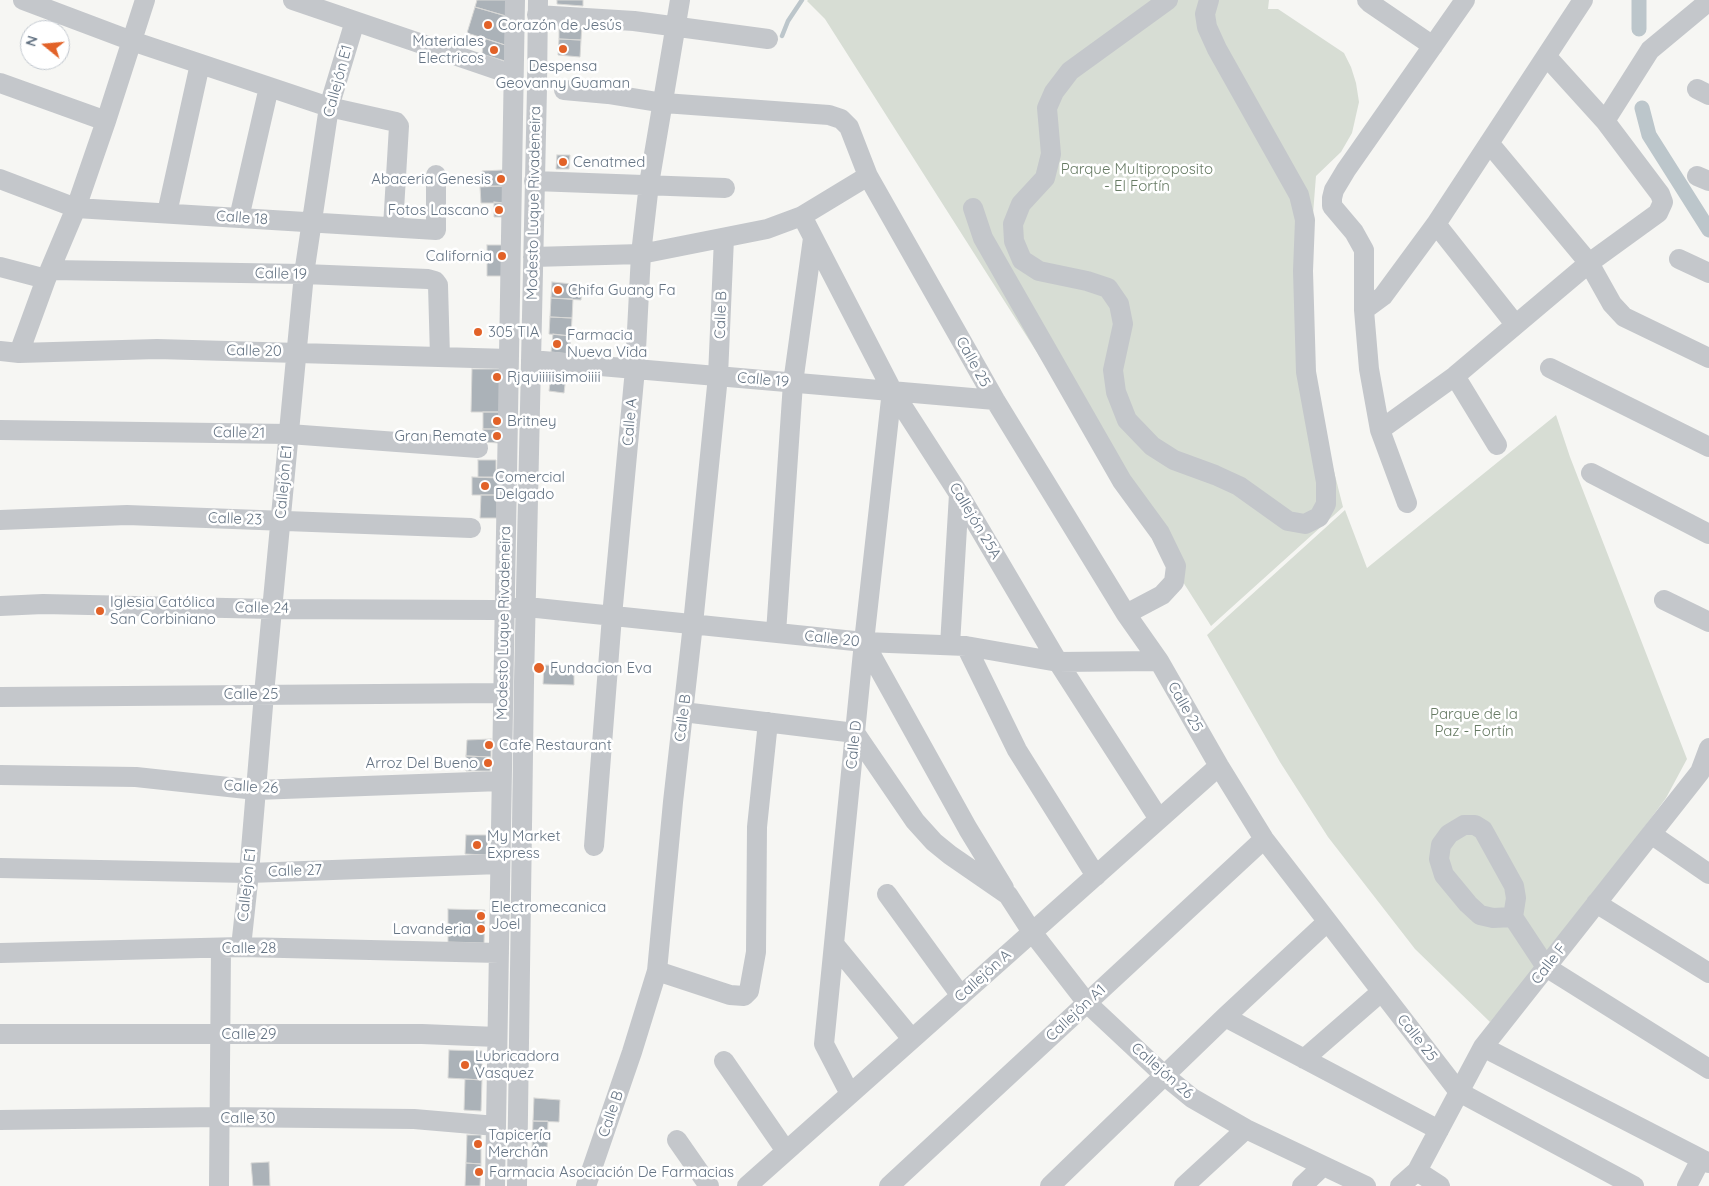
<!DOCTYPE html>
<meta charset="utf-8">
<style>
body{margin:0}
#map{position:relative;width:1709px;height:1186px;overflow:hidden;background:#f6f6f3;font-family:Quicksand,sans-serif}
canvas{display:block}
.north{position:absolute;left:20px;top:20px;width:50px;height:50px;box-sizing:border-box;background:#fff;border:1px solid #c1c7ce;border-radius:50%;rotate:287deg;font-size:14px;font-weight:700;line-height:20px;text-align:center;color:#657484}
.north::after{content:'';display:block;margin:auto;width:18px;height:22px;background:#e26228;clip-path:polygon(50% 0,100% 100%,50% 72%,0 100%)}
</style>
<div id="map">
<canvas width="1709" height="1186"></canvas>
<div class="north">N</div>
</div>
<script>
const ctx = document.querySelector('canvas').getContext('2d');
ctx.lineJoin = 'round';
function fill(path, color) {
  ctx.fillStyle = color;
  ctx.fill(path, 'evenodd');
}
function shape(rows) {
  const path = new Path2D();
  for (const r of rows) {
    path.moveTo(r[0], r[1]);
    for (let i = 2; i < r.length; i += 2) path.lineTo(r[i], r[i + 1]);
  }
  return path;
}
function stroke(path, color, width, dash) {
  ctx.strokeStyle = color;
  ctx.lineWidth = width;
  ctx.lineCap = dash ? 'butt' : 'round';
  ctx.setLineDash(dash || []);
  ctx.stroke(path);
}
function label(font, color, halo, rows, align = 'center') {
  ctx.font = font + ' Quicksand,sans-serif';
  ctx.lineWidth = 5;
  ctx.setLineDash([]);
  ctx.textBaseline = 'middle';
  ctx.strokeStyle = halo;
  ctx.fillStyle = color;
  for (const [text, x, y, turn = 0] of rows) {
    ctx.save();
    ctx.translate(x, y);
    ctx.rotate((+turn || 0) * Math.PI / 180);
    ctx.textAlign = isNaN(turn) ? turn : align;
    if (halo) ctx.strokeText(text, 0, 0);
    ctx.fillText(text, 0, 0);
    ctx.restore();
  }
}
fill(shape([
 [808,0,1269,0,1268,9,1278,9,1344,53,1351,67,1356,83,1359,102,1352,133,1341,152,1316,176,1313,214,1309,326,1325,436,1343,507,1211,626,825,19,807,1],
 [1556,415,1570,457,1687,759,1666,798,1558,943,1490,1022,1415,949,1328,837,1280,762,1207,635,1345,510,1367,568]
]), '#d7ddd4');
stroke(shape([
 [782,36,788,21,802,0]
]), '#bcc6cb', 4.5);
stroke(shape([
 [1639,0,1639,29],
 [1642,108,1649,135,1709,230]
]), '#bcc6cb', 15);
const building = shape([
 [477,0,507,0,506,16,475,7,477,0],
 [557,0,583,0,583,6,557,4,557,0],
 [475,7,506,16,505,45,467,33,475,7],
 [559,24,582,25,581,40,559,39,559,24],
 [484,38,505,45,505,61,482,54,484,38],
 [559,39,581,40,580,57,558,55,559,39],
 [557,155,570,155,569,169,556,169,557,155],
 [503,170,503,186,482,186,482,171,503,170],
 [503,186,504,203,481,203,480,187,503,186],
 [494,202,504,203,504,217,494,217,494,202],
 [487,245,503,245,503,276,487,276,487,245],
 [552,282,582,285,581,300,551,298,552,282],
 [551,298,573,299,572,318,550,317,551,298],
 [550,317,572,318,571,336,549,334,550,317],
 [553,334,571,336,569,354,551,352,553,334],
 [472,369,500,369,500,412,471,412,472,369],
 [551,375,566,376,564,393,549,391,551,375],
 [483,412,500,412,499,429,483,429,483,412],
 [483,429,499,429,499,443,483,442,483,429],
 [478,460,496,460,496,477,478,477,478,460],
 [472,477,498,478,497,495,472,495,472,477],
 [481,495,497,495,497,518,480,518,481,495],
 [544,665,574,666,574,685,543,684,544,665],
 [491,739,491,757,466,756,467,740,491,739],
 [466,756,491,757,490,771,466,771,466,756],
 [466,835,488,835,487,855,465,854,466,835],
 [448,909,485,910,484,943,448,942,448,909],
 [449,1050,482,1051,482,1080,448,1078,449,1050],
 [465,1079,482,1080,481,1111,464,1110,465,1079],
 [534,1098,560,1100,559,1122,533,1121,534,1098],
 [533,1121,548,1121,547,1151,532,1150,533,1121],
 [467,1135,481,1135,481,1164,466,1163,467,1135],
 [269,1162,270,1186,253,1186,251,1163,269,1162],
 [466,1163,481,1164,480,1186,465,1186,466,1163]
]);
fill(building, '#abb2b8');
stroke(building, '#d8d8d6', 1);
stroke(shape([
 [23,0,132,41,329,107,396,122,399,126,393,227],
 [293,0,513,75],
 [1168,0,1070,71,1054,92,1047,108,1051,154,1045,178,1021,204,1013,224,1014,241,1022,260,1039,271,1087,281,1108,288,1119,304,1123,324,1113,370,1116,392,1127,420,1152,446,1174,460,1215,475,1239,486,1288,521,1305,524,1319,517,1326,504,1326,482,1306,372,1303,271,1305,220,1299,195,1217,49,1207,27,1205,14,1209,0],
 [1367,0,1370,3,1433,46],
 [537,15,634,21,768,39],
 [1547,57,1605,121,1660,194,1663,202,1658,213,1589,263,1612,304,1624,317,1709,358],
 [0,83,106,121],
 [1697,89,1709,95],
 [564,90,608,94,664,103,829,115,841,119,849,127,868,176,995,400,1126,614,1159,661,1219,766,1264,839,1459,1092,1634,1186],
 [1605,121,1650,50,1709,1],
 [1697,176,1709,181],
 [0,179,76,208,436,230,436,175],
 [534,181,725,188],
 [973,208,983,238,1122,481,1160,533,1176,566,1174,582,1162,595,1126,614],
 [167,213,200,64],
 [802,216,892,390,959,494,1058,662,1159,819],
 [239,218,269,87],
 [1436,224,1515,324],
 [533,257,641,254,767,229,802,216,868,176],
 [1679,259,1709,273],
 [0,267,46,279],
 [51,270,304,274,428,279,435,281,438,285,440,357],
 [1364,310,1383,296,1436,224,1583,0],
 [0,351,19,353,157,349,509,359],
 [19,353,46,279,76,208,106,121,145,0],
 [531,360,995,400],
 [1550,368,1709,447],
 [1455,376,1497,445],
 [0,430,289,434,478,448],
 [1380,430,1455,376,1589,263,1489,143],
 [1591,473,1709,534],
 [1407,503,1380,430,1369,369,1364,310,1364,250,1354,232,1332,206,1332,198,1334,190,1346,170,1465,0],
 [0,520,127,515,471,528],
 [1664,600,1709,622],
 [0,606,43,604,272,609,494,610],
 [515,608,527,607,864,642,966,646,1058,662,1159,661],
 [776,633,793,383,813,238],
 [864,642,968,829,1004,888],
 [950,645,959,494],
 [966,646,1017,750,1096,876],
 [0,697,503,693],
 [683,712,855,733,915,821,934,842,950,855,1008,895,1032,932,1087,1003,1165,1076,1192,1098,1246,1129,1366,1186],
 [0,775,136,777,256,790,501,781],
 [1651,834,1709,874],
 [594,846,612,616,635,369,641,254,649,184,680,0],
 [0,868,249,873,500,864],
 [887,894,961,996],
 [1596,903,1709,973],
 [1513,917,1493,918,1480,915,1468,904,1444,875,1439,859,1441,845,1449,834,1464,825,1475,825,1483,830,1514,886,1516,898,1513,917,1546,967,1709,1069],
 [834,944,912,1039],
 [241,947,249,873,264,694,304,274,329,107,355,21],
 [0,953,241,947,499,953],
 [657,971,730,995,744,996,749,991,756,952,757,827,768,722],
 [1225,1017,1439,1130],
 [0,1034,422,1034,497,1037],
 [1483,1047,1709,1163],
 [1304,1059,1381,992],
 [724,1061,786,1151],
 [850,1094,824,1044,864,642,892,390],
 [0,1120,219,1117,414,1119,496,1126],
 [677,1140,709,1186],
 [1417,1171,1440,1186],
 [219,1186,221,948],
 [495,1186,515,0],
 [517,1186,524,682,537,88,538,0],
 [586,1186,632,1052,657,971,673,802,693,624,718,376,724,238],
 [747,1186,1219,766],
 [889,1186,1264,839],
 [1050,1186,1225,1017,1327,922],
 [1184,1186,1246,1129],
 [1302,1186,1323,1166],
 [1400,1186,1417,1171,1483,1047,1700,772,1709,748],
 [1687,1186,1701,1159]
]), '#c4c7cb', 20);
for (const [x, y, r, color] of [
 [488,25,5,"#e26228"],
 [563,49,5,"#e26228"],
 [494,50,5,"#e26228"],
 [563,162,5,"#e26228"],
 [501,179,5,"#e26228"],
 [499,210,5,"#e26228"],
 [502,256,5,"#e26228"],
 [558,290,5,"#e26228"],
 [478,332,5,"#e26228"],
 [557,344,5,"#e26228"],
 [497,377,5,"#e26228"],
 [497,421,5,"#e26228"],
 [497,436,5,"#e26228"],
 [485,486,5,"#e26228"],
 [100,611,5,"#e26228"],
 [539,668,6,"#e26228"],
 [489,745,5,"#e26228"],
 [488,763,5,"#e26228"],
 [477,845,5,"#e26228"],
 [481,916,5,"#e26228"],
 [481,929,5,"#e26228"],
 [465,1065,5,"#e26228"],
 [478,1144,5,"#e26228"],
 [479,1172,5,"#e26228"]
]) {
  const dot = new Path2D();
  dot.arc(x, y, r, 0, 2 * Math.PI);
  ctx.fillStyle = color;
  ctx.fill(dot);
  stroke(dot, '#fff', 2);
}
label('15px', '#657484', '#fff', [
 ["Corazón de Jesús",498,25],
 ["Materiales",484,41,"right"],
 ["Electricos",484,58,"right"],
 ["Despensa",563,66,"center"],
 ["Geovanny Guaman",563,83,"center"],
 ["Cenatmed",573,162],
 ["Abaceria Genesis",491,179,"right"],
 ["Fotos Lascano",489,210,"right"],
 ["California",492,256,"right"],
 ["Chifa Guang Fa",568,290],
 ["305 TIA",488,332],
 ["Farmacia",567,335],
 ["Nueva Vida",567,352],
 ["Rjquiiiiisimoiiii",507,377],
 ["Britney",507,421],
 ["Gran Remate",487,436,"right"],
 ["Comercial",495,477],
 ["Delgado",495,494],
 ["Iglesia Católica",110,602],
 ["San Corbiniano",110,619],
 ["Fundacion Eva",550,668],
 ["Cafe Restaurant",499,745],
 ["Arroz Del Bueno",478,763,"right"],
 ["My Market",487,836],
 ["Express",487,853],
 ["Electromecanica",491,907],
 ["Joel",491,924],
 ["Lavanderia",471,929,"right"],
 ["Lubricadora",475,1056],
 ["Vasquez",475,1073],
 ["Tapicería",488,1135],
 ["Merchán",488,1152],
 ["Farmacia Asociación De Farmacias",489,1172]
], 'left');
label('15px', '#657484', '#fff', [
 ["Callejón E1",338,81,-75],
 ["Modesto Luque Rivadeneira",534,203,-89],
 ["Calle 18",242,218,4],
 ["Calle 19",281,274,1],
 ["Calle B",721,315,-88],
 ["Calle 20",254,351,1],
 ["Calle 25",973,362,61],
 ["Calle 19",763,380,5],
 ["Calle A",630,422,-85],
 ["Calle 21",239,433,1],
 ["Callejón E1",284,482,-85],
 ["Calle 23",235,519,2],
 ["Callejón 25A",975,521,59],
 ["Calle 24",262,608,1],
 ["Modesto Luque Rivadeneira",504,623,-89],
 ["Calle 20",832,639,6],
 ["Calle 25",251,694],
 ["Calle 25",1185,707,60],
 ["Calle B",683,718,-83],
 ["Calle D",854,745,-84],
 ["Calle 26",251,787,3],
 ["Calle 27",295,871,-2],
 ["Callejón E1",247,885,-84],
 ["Calle 28",249,948],
 ["Calle F",1549,964,-52],
 ["Callejón A",983,976,-42],
 ["Callejón A1",1076,1013,-43],
 ["Calle 29",249,1034],
 ["Calle 25",1417,1038,52],
 ["Callejón 26",1162,1071,41],
 ["Calle B",611,1114,-71],
 ["Calle 30",248,1118]
]);
label('15px', '#677b64', '#fff', [
 ["Parque Multiproposito",1137,169],
 ["- El Fortín",1137,186],
 ["Parque de la",1474,714],
 ["Paz - Fortín",1474,731]
]);
</script>
